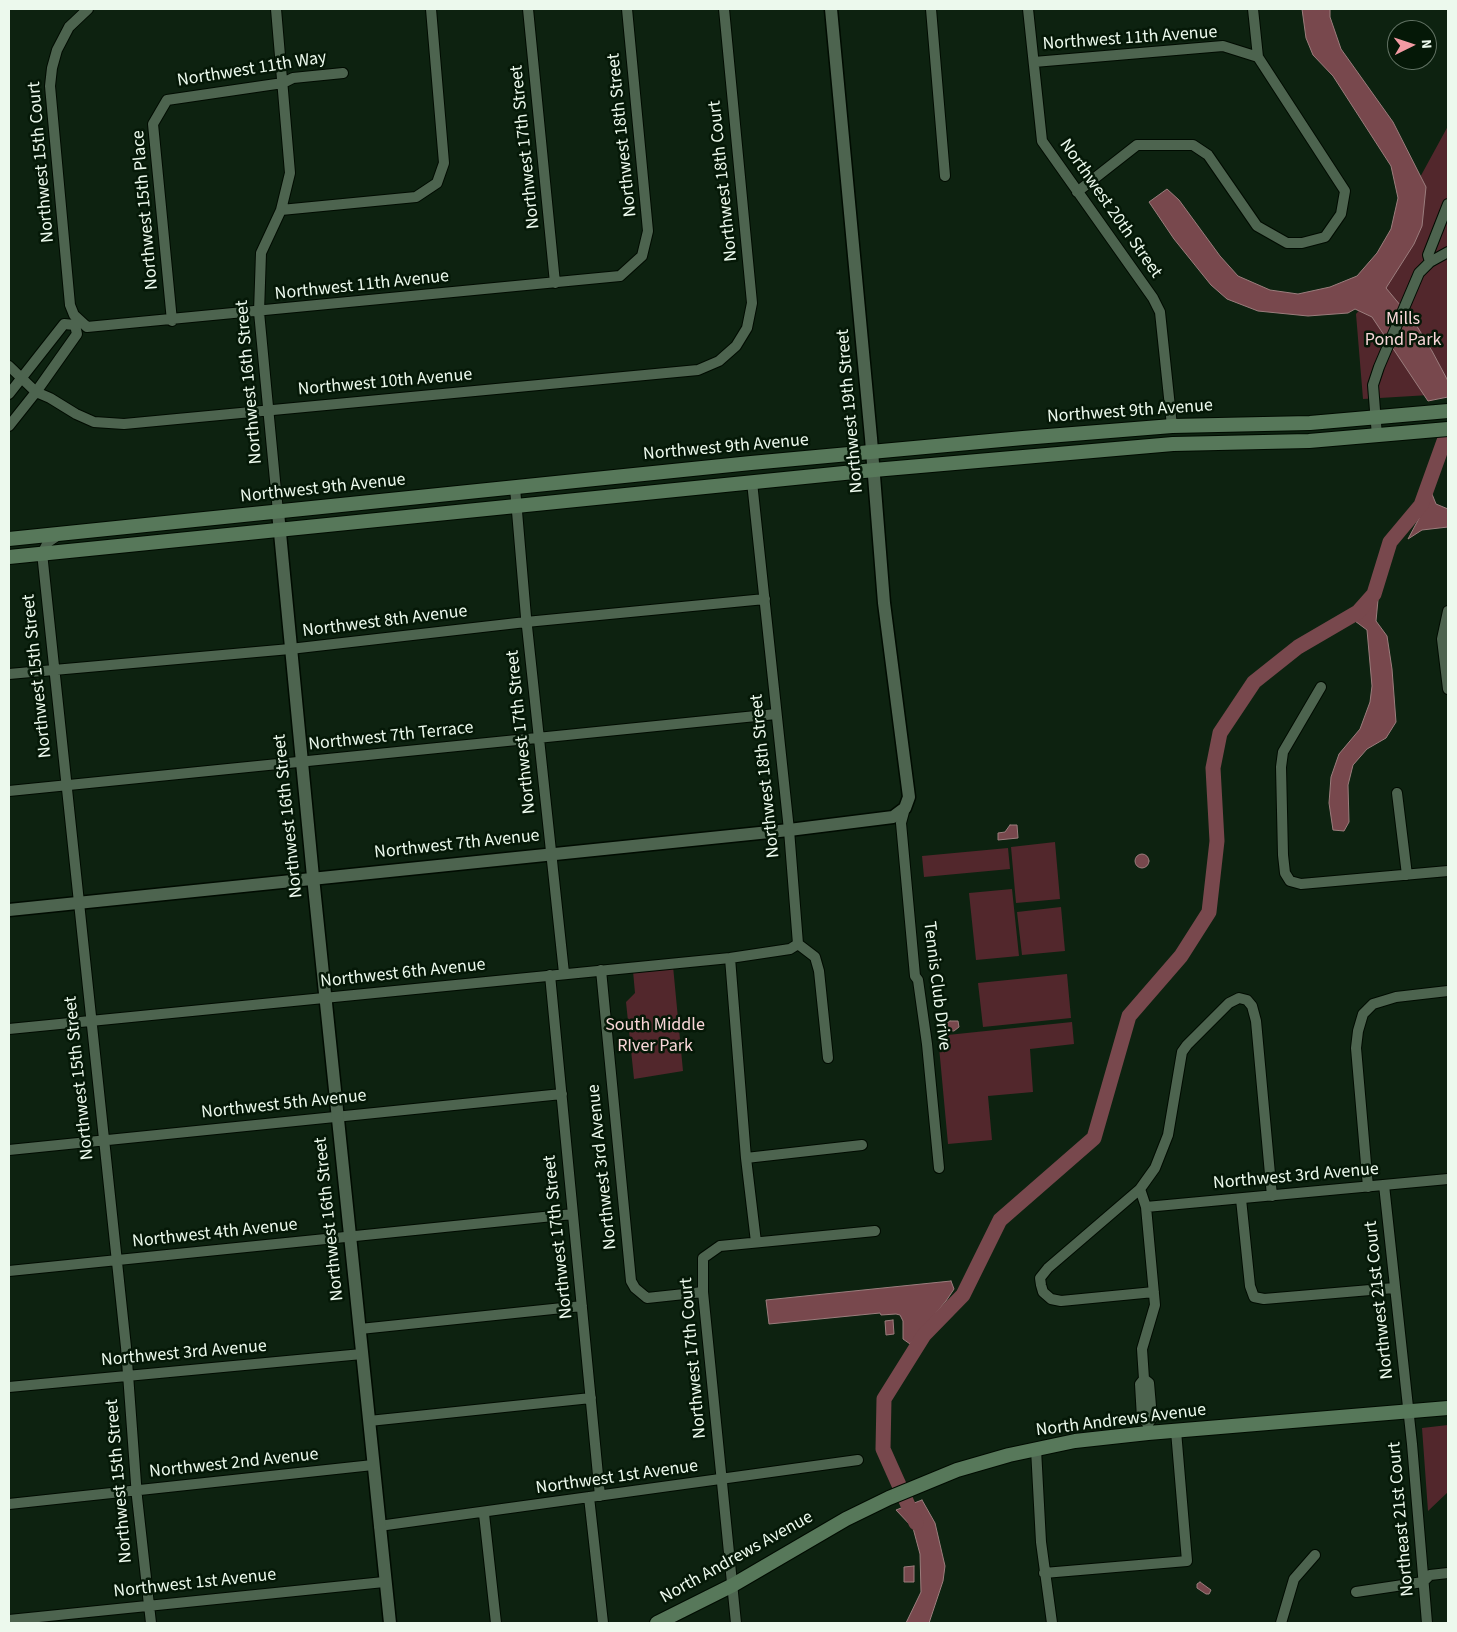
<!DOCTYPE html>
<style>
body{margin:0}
#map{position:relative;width:1457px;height:1632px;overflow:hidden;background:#0d2210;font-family:"Source Sans 3",sans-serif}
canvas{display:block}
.frame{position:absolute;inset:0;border:10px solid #ecf9ed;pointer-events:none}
.north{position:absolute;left:1387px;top:20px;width:50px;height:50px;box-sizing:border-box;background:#051807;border:1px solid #617263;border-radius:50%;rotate:86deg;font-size:14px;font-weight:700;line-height:20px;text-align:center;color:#ecf9ed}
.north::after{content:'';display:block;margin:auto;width:18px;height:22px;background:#f49aa3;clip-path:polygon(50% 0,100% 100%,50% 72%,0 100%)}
</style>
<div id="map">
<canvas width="1457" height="1632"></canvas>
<div class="frame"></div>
<div class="north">N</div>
</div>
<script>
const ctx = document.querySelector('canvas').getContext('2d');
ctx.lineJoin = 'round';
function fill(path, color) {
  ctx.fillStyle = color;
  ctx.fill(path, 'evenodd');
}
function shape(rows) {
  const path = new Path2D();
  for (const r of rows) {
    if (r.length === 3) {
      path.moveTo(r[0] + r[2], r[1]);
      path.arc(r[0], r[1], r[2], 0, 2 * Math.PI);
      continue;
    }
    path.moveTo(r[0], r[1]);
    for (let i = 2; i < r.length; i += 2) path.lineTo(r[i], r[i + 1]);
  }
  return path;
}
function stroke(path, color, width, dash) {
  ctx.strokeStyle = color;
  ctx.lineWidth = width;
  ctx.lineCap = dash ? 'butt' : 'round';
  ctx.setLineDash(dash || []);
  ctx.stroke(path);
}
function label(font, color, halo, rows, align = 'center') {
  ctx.font = font + ' "Source Sans 3",sans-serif';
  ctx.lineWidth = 5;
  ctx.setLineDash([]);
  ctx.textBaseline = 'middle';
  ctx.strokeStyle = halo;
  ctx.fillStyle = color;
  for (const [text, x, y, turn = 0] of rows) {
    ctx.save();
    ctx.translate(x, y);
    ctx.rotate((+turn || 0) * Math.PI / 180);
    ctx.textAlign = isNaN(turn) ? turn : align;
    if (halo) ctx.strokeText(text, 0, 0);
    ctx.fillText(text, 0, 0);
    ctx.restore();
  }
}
fill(shape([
 [1448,126,1448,392,1446,394,1363,399,1356,314,1384,282,1418,181],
 [1055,842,1060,899,1016,903,1011,847],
 [1008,848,1010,869,924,877,922,856],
 [1012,889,1019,956,976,960,969,893],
 [1061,907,1065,951,1022,955,1017,912],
 [673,966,683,1071,634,1079,626,1002,635,993,633,971],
 [1067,974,1071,1018,983,1027,978,983],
 [1072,1022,1074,1044,1030,1049,1033,1092,988,1096,992,1140,948,1144,938,1036],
 [1448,1425,1448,1492,1428,1511,1422,1428]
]), '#52272c');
const water = shape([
 [1302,9,1330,9,1330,17,1341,49,1393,122,1426,187,1422,226,1414,244,1386,288,1415,323,1432,351,1448,381,1448,397,1428,401,1372,317,1355,309,1348,313,1308,316,1258,311,1227,299,1211,285,1174,239,1149,202,1167,189,1179,200,1220,256,1238,276,1270,290,1298,294,1330,287,1357,276,1377,253,1391,229,1398,198,1391,166,1333,76,1313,55,1306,38,1302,9],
 [1432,494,1436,504,1448,509,1448,527,1422,530,1408,539,1432,494],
 [1378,600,1376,621,1387,636,1392,669,1396,722,1386,738,1367,749,1353,765,1348,785,1349,822,1344,831,1333,830,1329,803,1331,777,1339,754,1360,729,1370,702,1372,686,1367,630,1355,621,1378,600],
 [1010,825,1017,825,1018,838,998,840,998,833,1005,832,1010,825],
 [1142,861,7],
 [950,1021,958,1021,959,1027,954,1031,942,1030,942,1026,950,1021],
 [951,1281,954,1289,946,1301,910,1344,903,1339,903,1321,900,1315,896,1314,881,1315,880,1313,769,1324,766,1300,951,1281],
 [893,1320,894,1334,886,1335,885,1321,893,1320],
 [922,1500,935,1523,945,1566,943,1581,929,1623,906,1623,921,1592,920,1554,913,1528,896,1510,922,1500],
 [914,1566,914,1582,904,1582,904,1567,914,1566],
 [1200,1582,1211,1590,1209,1594,1206,1594,1197,1588,1197,1584,1200,1582]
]);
fill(water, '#78484d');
stroke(water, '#9b7d7d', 1);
stroke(shape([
 [916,1523,883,1449,884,1399,924,1335,963,1295,1000,1220,1094,1138,1129,1016,1181,956,1209,912,1217,841,1213,768,1220,733,1254,682,1298,647,1358,612,1374,594,1390,542,1421,505,1448,430]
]), '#78484d', 15);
const minor = shape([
 [88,9,69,27,57,50,52,68,50,86,70,305,74,315,87,327,620,276,642,256,648,231,627,9],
 [276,9,290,173,281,210,261,253,259,312,278,512],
 [528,9,555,283],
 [931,9,945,176],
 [1028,9,1042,141,1153,298,1160,312,1172,426],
 [1034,62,1223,46,1258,57],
 [1077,192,1137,145,1193,145,1208,155,1257,226,1287,243,1302,243,1325,237,1341,214,1345,191,1258,57,1253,9],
 [281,210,416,197,437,183,444,163,431,9],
 [1430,262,1428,255,1448,204],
 [172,321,153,124,167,100,283,83,293,78,343,73],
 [9,366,36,392,50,398,76,414,94,422,124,424,698,370,719,361,736,346,747,328,752,303,724,9],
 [9,394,64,324,75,325,77,334,36,392,9,426],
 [1377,436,1373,385,1379,367,1419,273,1430,262,1448,252],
 [752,482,789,830,798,944],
 [515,488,526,617,564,973],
 [57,536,48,542,42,554,43,562,126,1347,137,1497,151,1623],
 [1448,611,1442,639,1448,689],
 [9,674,290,649,526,622,765,599],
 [1321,687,1283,752,1281,767,1283,855,1285,873,1290,881,1301,884,1448,871],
 [9,791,776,714],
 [1397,793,1407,875],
 [905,808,901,823,915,976,918,980,927,1044,939,1168],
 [798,944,815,957,819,971,828,1058],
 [730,958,746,1158,756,1242],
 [601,970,631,1281,635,1288,647,1298,703,1292],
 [550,975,600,1496],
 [9,1029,730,958,790,949,798,944],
 [9,1150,562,1094],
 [746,1158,862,1145],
 [1384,1185,1412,1444,1427,1623],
 [1368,1187,1356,1048,1358,1031,1363,1014,1373,1004,1396,997,1448,991],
 [1140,1189,1048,1268,1040,1278,1041,1285,1043,1292,1051,1299,1061,1301,1154,1292],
 [1241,1199,1250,1286,1254,1297,1264,1299,1394,1288],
 [1146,1207,1448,1179],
 [9,1271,573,1214],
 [360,1329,582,1306],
 [1144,1379,1149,1383,1152,1418,1148,1424,1148,1429],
 [9,1387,362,1354],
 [369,1421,591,1398],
 [1148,1424,1142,1418,1140,1384,1144,1379,1142,1349,1155,1305,1146,1207,1140,1189,1155,1168,1168,1135,1182,1052,1187,1045,1229,1003,1239,998,1247,1000,1252,1006,1256,1021,1272,1196],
 [1036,1449,1041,1542,1052,1623],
 [589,1497,603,1623],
 [9,1504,373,1465],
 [484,1514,496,1623],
 [379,1526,858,1460],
 [1044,1573,1187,1561,1176,1431],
 [1356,1592,1423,1582,1430,1575,1448,1573],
 [9,1620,384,1582],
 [736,1623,703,1292,703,1258,720,1246,875,1231],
 [1281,1623,1294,1579,1315,1555]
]);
const tertiary = shape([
 [278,512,313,877,390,1623],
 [9,910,789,830,893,817,905,808,909,797,884,603,871,438,831,9]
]);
const secondary = shape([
 [9,539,751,463,1023,438,1172,426,1310,423,1448,411],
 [9,557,874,470,1173,444,1309,441,1448,429],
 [657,1623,733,1585,846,1519,889,1498,957,1470,1009,1455,1075,1441,1148,1433,1448,1408]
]);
stroke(minor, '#000b01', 12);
stroke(tertiary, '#000b01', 15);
stroke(secondary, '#000b01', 16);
stroke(minor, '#4d644f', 10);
stroke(tertiary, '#4d644f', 12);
stroke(secondary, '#57785a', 14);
label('18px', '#ecf9ed', '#051807', [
 ["Northwest 11th Avenue",1130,39,-4],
 ["Northwest 11th Way",252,70,-9],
 ["Northwest 18th Street",623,135,-96],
 ["Northwest 17th Street",526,147,-96],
 ["Northwest 15th Court",42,162,-95],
 ["Northwest 18th Court",724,181,-96],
 ["Northwest 20th Street",1110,209,55],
 ["Northwest 15th Place",146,210,-95],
 ["Northwest 11th Avenue",362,286,-6],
 ["Northwest 16th Street",250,382,-95],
 ["Northwest 10th Avenue",385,383,-5],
 ["Northwest 19th Street",851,411,-95],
 ["Northwest 9th Avenue",1130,412,-4],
 ["Northwest 9th Avenue",726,448,-5],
 ["Northwest 9th Avenue",323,489,-6],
 ["Northwest 8th Avenue",385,622,-7],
 ["Northwest 15th Street",38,676,-96],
 ["Northwest 17th Street",522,732,-96],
 ["Northwest 7th Terrace",391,737,-6],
 ["Northwest 18th Street",766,776,-96],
 ["Northwest 16th Street",289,816,-96],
 ["Northwest 7th Avenue",457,845,-6],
 ["Northwest 6th Avenue",403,974,-6],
 ["Tennis Club Drive",936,986,83],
 ["Northwest 15th Street",80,1078,-96],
 ["Northwest 5th Avenue",284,1105,-6],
 ["Northwest 3rd Avenue",603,1167,-96],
 ["Northwest 3rd Avenue",1296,1177,-5],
 ["Northwest 16th Street",330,1219,-96],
 ["Northwest 4th Avenue",215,1234,-6],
 ["Northwest 17th Street",559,1237,-96],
 ["Northwest 21st Court",1380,1300,-96],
 ["Northwest 3rd Avenue",184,1354,-5],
 ["Northwest 17th Court",694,1358,-95],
 ["North Andrews Avenue",1121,1421,-7],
 ["Northwest 2nd Avenue",234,1464,-6],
 ["Northwest 1st Avenue",617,1478,-8],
 ["Northwest 15th Street",120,1481,-95],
 ["Northeast 21st Court",1402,1519,-95],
 ["North Andrews Avenue",737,1558,-29],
 ["Northwest 1st Avenue",195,1584,-6]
]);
label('18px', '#f9d7d9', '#051807', [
 ["Mills",1403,320],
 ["Pond Park",1403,341],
 ["South Middle",655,1026],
 ["RIver Park",655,1047]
]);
</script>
